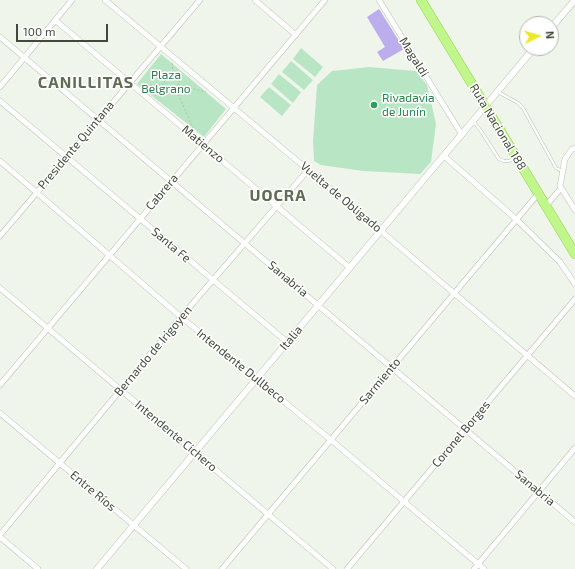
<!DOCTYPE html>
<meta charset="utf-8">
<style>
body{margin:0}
#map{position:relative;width:575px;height:569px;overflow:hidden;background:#f0f5ec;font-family:"Exo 2",sans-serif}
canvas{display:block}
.north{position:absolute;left:519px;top:16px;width:40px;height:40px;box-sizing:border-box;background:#fff;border:1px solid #b4b6b0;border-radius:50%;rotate:85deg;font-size:11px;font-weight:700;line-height:16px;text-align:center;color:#43493a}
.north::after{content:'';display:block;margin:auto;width:14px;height:18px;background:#ede82b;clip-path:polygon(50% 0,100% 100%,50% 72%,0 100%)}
.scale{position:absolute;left:16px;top:24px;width:92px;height:18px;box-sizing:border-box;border:2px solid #43493a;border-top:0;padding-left:5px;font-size:12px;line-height:14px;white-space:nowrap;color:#43493a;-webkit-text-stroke:3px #fff;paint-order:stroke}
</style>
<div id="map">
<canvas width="575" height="569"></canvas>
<div class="north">N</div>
<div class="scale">100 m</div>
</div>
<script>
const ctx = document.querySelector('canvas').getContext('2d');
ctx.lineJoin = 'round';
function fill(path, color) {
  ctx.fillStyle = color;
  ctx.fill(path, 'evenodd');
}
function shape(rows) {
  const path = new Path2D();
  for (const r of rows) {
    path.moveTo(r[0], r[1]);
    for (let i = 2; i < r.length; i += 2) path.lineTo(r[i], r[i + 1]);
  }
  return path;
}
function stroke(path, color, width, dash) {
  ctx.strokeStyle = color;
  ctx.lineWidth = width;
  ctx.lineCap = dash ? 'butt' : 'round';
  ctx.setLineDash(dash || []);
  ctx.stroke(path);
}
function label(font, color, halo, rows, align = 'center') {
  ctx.font = font + ' "Exo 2",sans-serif';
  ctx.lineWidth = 3;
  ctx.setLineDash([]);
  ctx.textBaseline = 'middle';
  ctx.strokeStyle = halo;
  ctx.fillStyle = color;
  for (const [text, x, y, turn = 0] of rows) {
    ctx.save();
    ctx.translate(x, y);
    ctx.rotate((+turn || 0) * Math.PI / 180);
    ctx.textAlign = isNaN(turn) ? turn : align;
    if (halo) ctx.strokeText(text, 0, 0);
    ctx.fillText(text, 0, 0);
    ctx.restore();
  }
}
fill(shape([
 [301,48,323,67,315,77,293,59],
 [161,54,226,109,204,137,137,84],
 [291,61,313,80,304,90,282,72],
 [369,67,416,71,427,85,436,124,431,162,420,174,363,171,321,165,314,161,313,141,317,85,332,71],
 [279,74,301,92,293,103,271,84],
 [269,87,291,105,282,116,260,97]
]), '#b8e6c5');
fill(shape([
 [379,9,404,49,383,61,377,52,385,47,367,17]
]), '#bcaded');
const service = shape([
 [498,92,518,103,523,108,556,168,562,171],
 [473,121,481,131,499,159,504,161,509,161,515,158]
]);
const minor = shape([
 [105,0,381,231,575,396],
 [255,0,296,35],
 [379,0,462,135],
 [55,20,350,268],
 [0,37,575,522],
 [0,87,72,0],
 [0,101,287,342],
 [575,148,572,149,565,159,560,186,575,210],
 [444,156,516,219,560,262,575,284],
 [0,161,181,317,331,440,484,569],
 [546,206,561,188],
 [0,236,200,0],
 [0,288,333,569],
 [0,385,325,0],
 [0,413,186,569],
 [0,535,181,317,308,170],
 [0,537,38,569],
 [222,569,538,194],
 [347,569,575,299],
 [474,569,575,448]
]);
const tertiary = shape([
 [551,28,575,0],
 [97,569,534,48]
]);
const trunk = shape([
 [421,0,575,254]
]);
stroke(service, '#b8c0af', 3.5);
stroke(minor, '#b8c0af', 6);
stroke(tertiary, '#b8c0af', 7);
stroke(trunk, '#94d546', 10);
stroke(shape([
 [172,63,173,72],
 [164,81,169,87,174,87,178,85,180,80,178,75,171,72],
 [178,85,206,92],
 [142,86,164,84],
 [175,87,193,128]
]), '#b2c1a1', 1, [2, 2]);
stroke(service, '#fff', 2.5);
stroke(minor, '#fff', 5);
stroke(tertiary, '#fff', 6);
stroke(trunk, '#c0f68c', 9);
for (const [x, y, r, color] of [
 [374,105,4,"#2e9e5b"]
]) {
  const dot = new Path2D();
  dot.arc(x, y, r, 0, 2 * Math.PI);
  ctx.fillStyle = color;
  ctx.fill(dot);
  stroke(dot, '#fff', 1.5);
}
label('12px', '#43493a', '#fff', [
 ["Magaldi",414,57,58],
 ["Ruta Nacional 188",498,127,59],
 ["Matienzo",203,144,40],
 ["Presidente Quintana",76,145,-50],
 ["Cabrera",162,192,-50],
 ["Vuelta de Obligado",341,197,40],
 ["Santa Fe",171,245,40],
 ["Sanabria",288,279,40],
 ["Italia",291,338,-50],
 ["Bernardo de Irigoyen",153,351,-50],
 ["Intendente Dullbeco",241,366,39],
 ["Sarmiento",380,381,-50],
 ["Coronel Borges",461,434,-50],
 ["Intendente Cichero",176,436,40],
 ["Sanabria",535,488,40],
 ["Entre Ríos",93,491,40]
]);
label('12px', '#2f7950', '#fff', [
 ["Plaza",166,75],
 ["Belgrano",166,89]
]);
label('12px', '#27864d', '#fff', [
 ["Rivadavia",382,98],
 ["de Junín",382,112]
], 'left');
ctx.letterSpacing = '1px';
label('bold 16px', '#616c52', '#fff', [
 ["CANILLITAS",86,83],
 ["UOCRA",278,196]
]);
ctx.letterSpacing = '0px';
</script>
